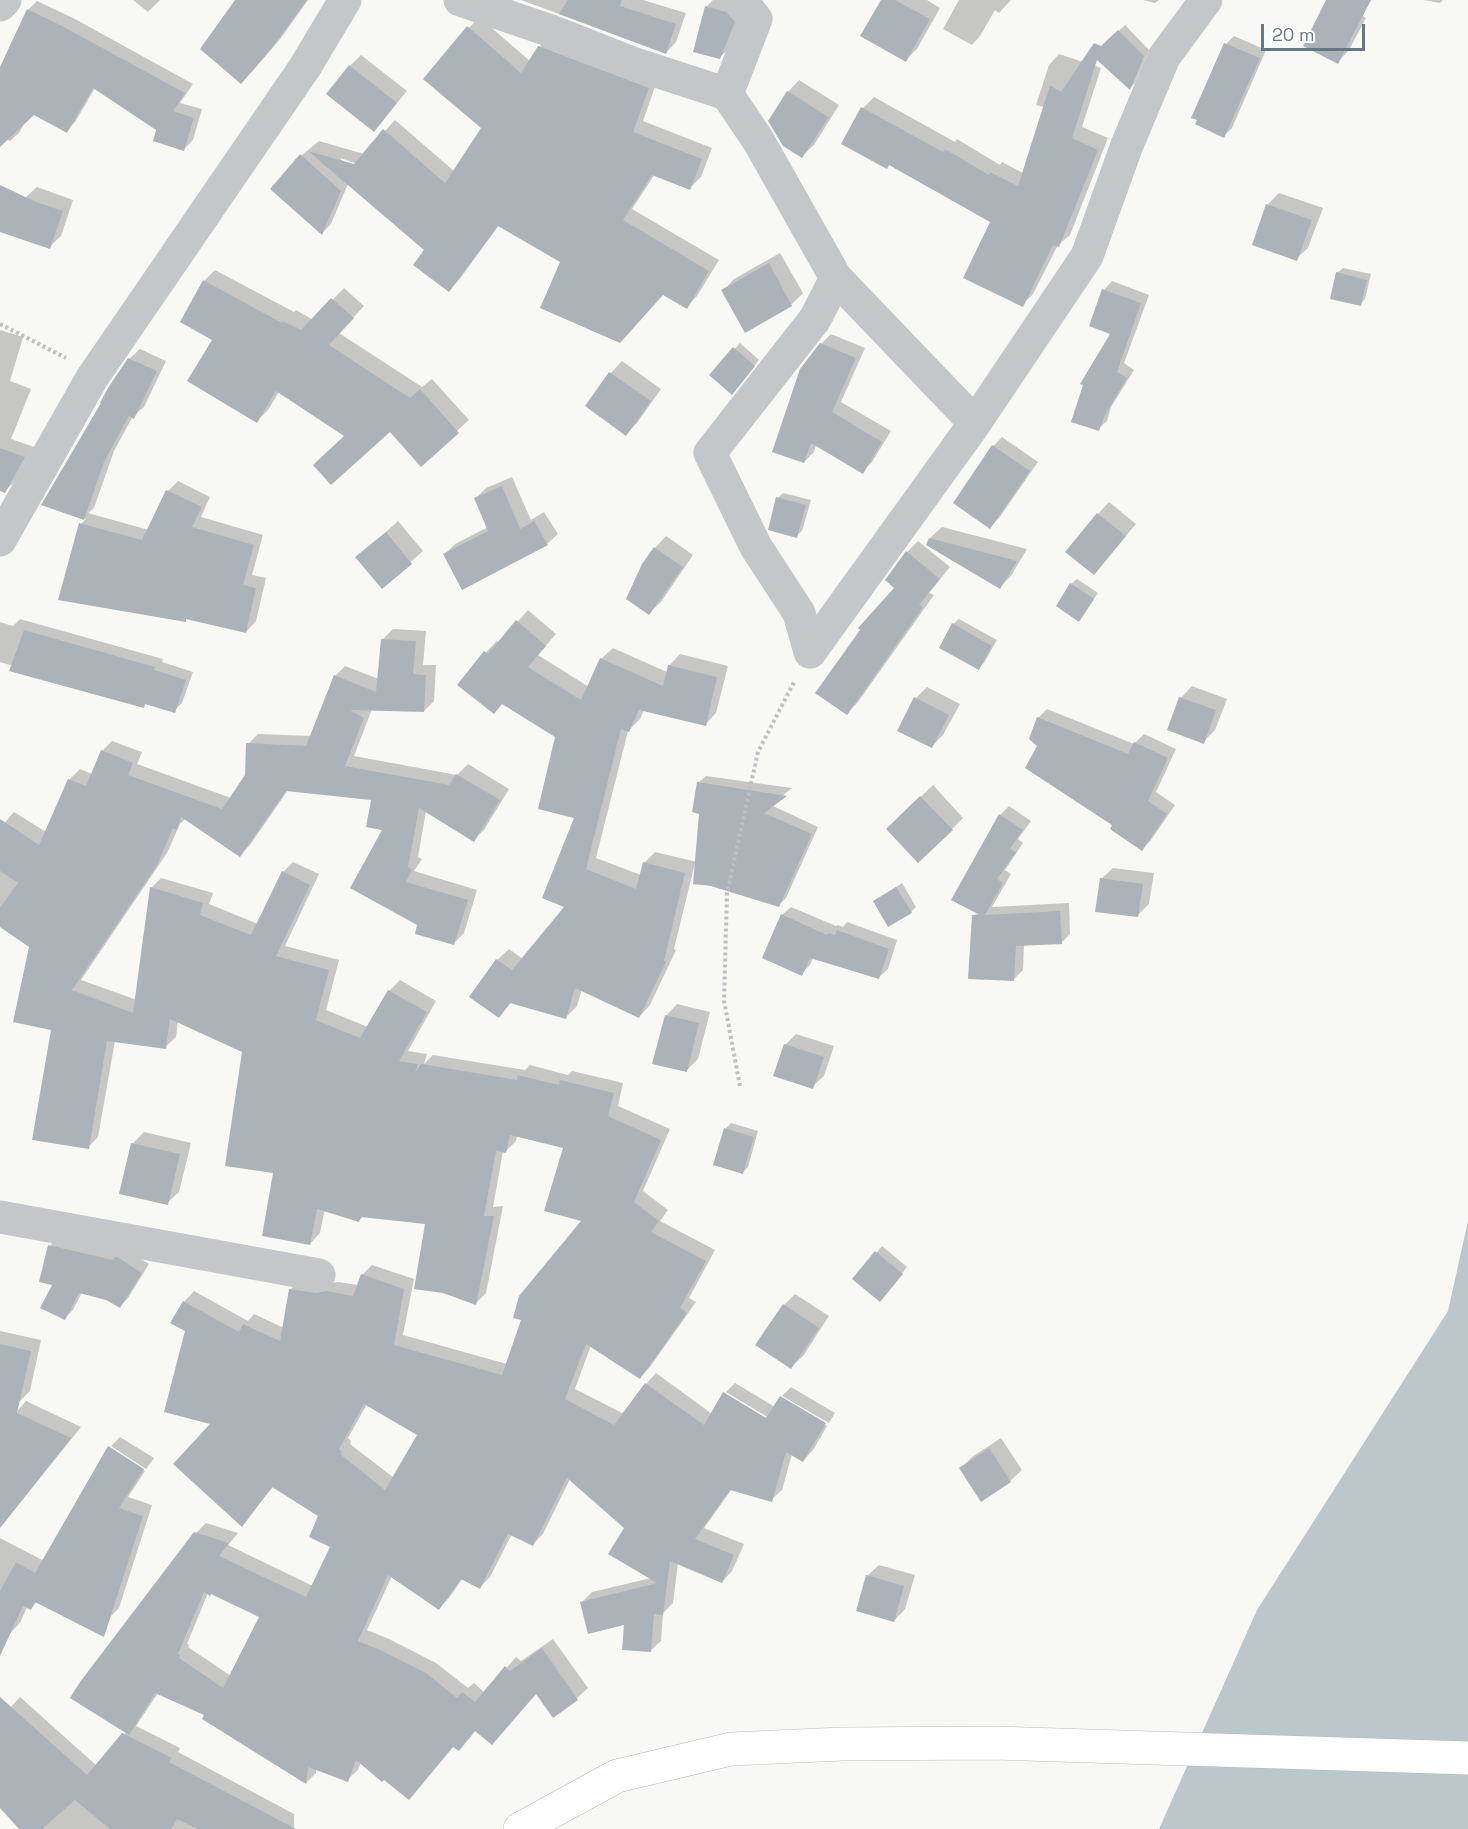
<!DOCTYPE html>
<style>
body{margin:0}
#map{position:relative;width:1468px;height:1829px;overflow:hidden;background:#f8f8f5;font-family:"Space Grotesk",sans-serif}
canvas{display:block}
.scale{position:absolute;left:1261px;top:24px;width:104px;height:27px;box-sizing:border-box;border:3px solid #667786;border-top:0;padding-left:8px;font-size:18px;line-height:21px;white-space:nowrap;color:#667786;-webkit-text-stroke:4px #fff;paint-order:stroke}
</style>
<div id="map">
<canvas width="1468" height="1829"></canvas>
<div class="scale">20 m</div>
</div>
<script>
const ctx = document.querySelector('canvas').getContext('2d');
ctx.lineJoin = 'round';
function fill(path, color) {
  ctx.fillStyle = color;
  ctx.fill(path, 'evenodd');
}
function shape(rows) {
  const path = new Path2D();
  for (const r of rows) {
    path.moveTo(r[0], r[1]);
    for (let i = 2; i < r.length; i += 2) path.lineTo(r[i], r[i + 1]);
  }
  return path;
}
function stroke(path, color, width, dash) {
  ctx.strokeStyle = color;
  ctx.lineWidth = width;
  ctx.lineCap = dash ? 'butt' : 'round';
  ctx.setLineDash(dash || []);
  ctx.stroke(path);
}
fill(shape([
 [1468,1221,1468,1829,1159,1829,1257,1610,1448,1311]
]), '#bbc7cb');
fill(shape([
 [133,0,160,0,148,12],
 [237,0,308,0,281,38,251,73],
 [521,0,643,0,686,13,676,42,666,53],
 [713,0,735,0,745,10,732,46,720,57,706,7],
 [882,0,927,0,940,8,917,49,905,60],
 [959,0,1011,0,999,13,995,10,980,36,972,45,943,29],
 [1143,0,1159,0,1155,3],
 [1424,0,1443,0,1440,3],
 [37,1,75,19,193,84,180,103,202,109,193,140,184,149,158,129,95,88,75,122,66,131,34,113,25,122,19,133,10,141,0,136,0,74,28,10],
 [1333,1,1366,18,1349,50,1338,62],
 [479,17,530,61,539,47,550,37,658,78,643,121,712,148,701,177,690,188,655,174,632,209,719,260,697,296,687,307,663,293,562,262,499,225,459,280,449,290,426,250,348,184,331,224,322,233,272,189,302,155,319,141,364,154,395,120,454,171,483,127,469,28],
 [340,158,361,165,361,167,344,163],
 [1125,25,1149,50,1135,83,1130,88,1094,55],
 [1234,36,1266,50,1232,128,1224,136,1226,44],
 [1059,54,1101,68,1082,127,1108,138,1070,235,1058,245,1033,294,1022,305,992,222,890,164,843,143,863,108,874,97,955,142,957,139,1000,165,1002,162,1023,173,1044,107,1036,105,1049,65],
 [361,55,407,91,374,130,350,66],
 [799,80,839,105,814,145,802,156,788,92],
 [37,187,73,200,61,236,49,247,25,198],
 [1279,193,1323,208,1308,248,1296,259,1254,244,1268,204],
 [780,253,803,293,791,305,745,331,723,291,734,279],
 [1343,268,1371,274,1365,299,1360,304,1337,273],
 [215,270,294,312,296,310,313,320,344,288,364,306,339,333,422,387,432,379,469,420,421,464,390,430,346,436,279,392,268,410,257,421,214,339,204,281],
 [1112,281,1149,295,1124,363,1134,370,1111,407,1107,421,1098,429,1112,333,1091,325,1104,290],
 [0,330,23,337,10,381,31,389,11,439,34,447,15,481,5,491,0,489],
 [831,334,865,348,841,402,891,431,872,462,862,472,816,445,814,452,804,462,821,344],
 [740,343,759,360,737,388,711,375],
 [140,349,166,361,144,407,133,416,114,451,94,508,88,513,149,530,168,491,178,481,210,497,201,517,263,535,252,575,266,578,256,621,246,632,187,618,185,620,81,524,86,519,44,504,129,359],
 [622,361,661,389,637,423,626,434,587,406,611,373],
 [1002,437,1038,462,999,518,990,527,955,502,993,446],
 [512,477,531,520,544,512,558,534,548,543,463,588,445,554,455,544,488,527,476,498,486,488],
 [783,493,811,500,802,531,796,536,778,498],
 [1109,502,1136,524,1094,573,1098,514],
 [398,521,423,551,382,587,357,558],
 [942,527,1027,549,1011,576,1000,587,930,538],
 [666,536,693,555,661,602,649,613,643,564,655,548],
 [918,541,950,567,929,593,934,595,858,702,847,713,897,587,907,552],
 [1077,579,1098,593,1079,620,1071,584],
 [528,610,556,634,538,655,589,687,601,659,613,648,667,672,669,666,680,654,728,666,716,713,705,725,644,710,640,719,628,731,596,858,641,875,644,863,655,852,697,862,701,812,698,783,706,776,792,788,771,805,818,827,786,898,779,905,695,863,674,949,676,950,650,1005,639,1017,582,989,577,1006,566,1017,512,1002,499,1016,497,960,509,949,523,959,566,906,576,817,557,736,503,703,459,685,486,652,497,641,499,643],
 [20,619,163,659,162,662,193,672,182,703,174,711,147,703,143,706,0,662,0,622,13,626],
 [959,619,997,640,984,663,978,668,953,624],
 [393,629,426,631,423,665,436,665,434,701,424,711,372,709,354,756,457,775,468,764,509,789,484,830,473,840,426,811,418,857,422,859,414,871,477,890,464,933,454,943,419,925,373,799,288,790,250,845,240,855,186,818,180,824,167,853,81,980,137,1000,151,888,161,878,213,893,209,904,258,924,283,872,293,862,319,874,285,946,339,960,326,1010,368,1027,389,991,400,980,436,1001,408,1051,427,1054,424,1064,433,1055,525,1070,530,1065,568,1075,572,1071,623,1083,618,1106,670,1129,643,1191,668,1210,660,1221,715,1250,689,1298,696,1302,650,1367,640,1377,591,1345,575,1389,624,1414,646,1384,656,1373,712,1414,725,1393,725,1395,772,1424,774,1421,726,1392,735,1383,775,1407,782,1397,782,1399,827,1426,813,1450,803,1461,792,1454,782,1490,771,1500,732,1489,704,1528,744,1544,732,1571,722,1582,678,1563,673,1603,663,1613,661,1641,650,1651,626,1623,582,1602,592,1592,651,1578,626,1527,570,1479,543,1534,533,1544,512,1534,490,1577,480,1587,463,1578,449,1598,439,1608,392,1576,367,1630,389,1639,436,1663,468,1688,474,1683,485,1693,516,1657,521,1661,553,1639,588,1688,577,1698,553,1716,537,1692,476,1729,469,1739,454,1745,409,1798,361,1762,358,1770,347,1780,316,1768,316,1773,306,1783,207,1714,158,1693,136,1726,180,1748,178,1752,294,1814,294,1829,21,1829,0,1806,0,1719,20,1697,97,1766,126,1732,196,1533,206,1523,238,1533,228,1545,313,1586,332,1546,320,1515,273,1487,241,1525,186,1331,184,1302,194,1291,248,1321,254,1314,284,1328,291,1289,301,1279,327,1284,338,1282,358,1285,362,1275,372,1265,414,1279,403,1335,507,1364,584,1220,565,1146,517,1135,516,1141,506,1151,503,1151,493,1207,503,1206,486,1293,476,1303,427,1222,364,1216,358,1221,325,1209,320,1233,310,1244,275,1171,244,1051,178,1021,176,1037,165,1047,115,1041,98,1137,88,1147,53,1029,31,946,0,925,0,828,14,812,46,832,70,779,80,769,92,774,102,751,112,741,142,752,137,764,231,798,246,776,248,744,258,734,312,736,335,676,345,666,379,679,383,639],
 [367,1404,419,1435,394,1478,350,1444,351,1441,348,1438],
 [208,1593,212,1593,261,1616,231,1676,188,1647,189,1645,187,1644],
 [1192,686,1227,699,1215,730,1203,742,1181,698],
 [927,687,960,704,943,735,932,746,916,698],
 [1047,709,1134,744,1144,734,1176,749,1156,792,1175,805,1151,840,1142,849,1115,824,1039,745,1038,718],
 [933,785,963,818,952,829,897,820],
 [1009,806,1031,821,1018,839,1023,843,1005,870,1011,874,992,907,1069,903,1070,934,1061,943,1024,945,1023,970,1014,979,974,916,978,912,1000,815],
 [1113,868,1154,873,1149,904,1138,915,1101,879],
 [902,883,916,907,911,912,875,901],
 [791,907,836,926,838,925,843,927,847,922,897,940,888,969,879,977,813,958,810,965,801,974,782,915],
 [677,1004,710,1012,698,1059,686,1071,666,1016],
 [796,1034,834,1046,824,1076,812,1087,785,1045],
 [731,1123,758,1131,748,1167,743,1172,725,1129],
 [144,1132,191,1143,179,1192,167,1203,132,1144],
 [58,1237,126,1250,149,1264,128,1298,120,1306,107,1298,82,1292,73,1310,65,1318,54,1284,50,1246],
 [882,1246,907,1267,885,1295,854,1279],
 [795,1294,829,1316,803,1356,791,1367,784,1305],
 [0,1331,41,1340,30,1391,19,1402,0,1398],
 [791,1387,835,1413,829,1423,782,1396],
 [26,1401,81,1427,0,1528,0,1431],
 [120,1437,154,1458,146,1469,111,1446],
 [1001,1438,1022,1470,1010,1481,961,1468,972,1457],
 [110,1446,110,1450,145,1471,128,1497,152,1505,119,1608,108,1619,38,1601,30,1609,27,1607,20,1623,9,1634,0,1630,0,1538,44,1561],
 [879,1565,915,1575,905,1609,894,1621,867,1576]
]), '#0003');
fill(shape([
 [235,0,307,0,271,49,241,84,200,49],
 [568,0,622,0,620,6,676,24,666,54,559,14],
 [881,0,895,0,930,19,906,62,860,36],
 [1326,0,1371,0,1338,64,1303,46],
 [705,6,726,12,735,22,720,59,693,52],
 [27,9,62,26,185,93,173,111,194,118,184,151,153,141,156,130,93,88,67,133,34,115,0,147,0,67],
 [467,26,521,73,538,46,649,88,633,132,702,159,690,190,652,175,623,220,709,271,687,309,663,295,620,343,540,308,560,262,498,226,449,292,413,265,424,250,308,151,354,164,383,129,445,183,481,128,423,79],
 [1118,30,1144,56,1130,90,1097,60,1072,138,1098,150,1059,247,1053,245,1023,307,963,278,990,222,889,165,887,169,841,144,861,107,943,152,945,149,989,175,990,172,1018,186,1050,85,1061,92,1094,43,1101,46],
 [1224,43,1260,58,1224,138,1195,124,1197,120,1191,118],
 [349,65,397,103,374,132,326,94],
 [787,91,829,117,802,158,783,146,768,121],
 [300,154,341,191,322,235,270,189],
 [0,185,36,202,63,211,50,249,0,232],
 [1266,204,1312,220,1297,261,1252,245],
 [769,263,792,306,745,333,721,290],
 [1336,272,1367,280,1361,306,1330,299],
 [203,280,282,323,283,321,301,330,331,298,354,318,329,345,410,398,420,389,459,433,421,467,390,432,331,485,313,465,344,436,276,391,257,423,187,381,212,340,180,322],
 [1102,289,1141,303,1117,372,1127,378,1104,417,1099,431,1071,422,1083,385,1080,384,1110,334,1089,326],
 [820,343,856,358,832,412,882,442,863,474,811,443,804,463,772,452,800,369],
 [733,347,755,366,732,395,709,375],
 [128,358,157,371,134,419,129,416,104,462,84,520,41,505,101,403,100,403,108,388],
 [609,372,651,401,626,436,585,406],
 [992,445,1030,471,990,529,953,503],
 [0,448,25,457,5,493,0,491],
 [502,486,520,529,534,521,548,545,462,590,443,554,488,531,474,498],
 [166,490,202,507,192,527,254,545,243,585,256,588,246,633,186,619,186,622,58,600,79,523,142,540],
 [776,497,806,505,797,538,768,530],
 [1097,513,1126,536,1094,575,1065,552],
 [386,532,412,564,382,589,355,557],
 [929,538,1017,561,1000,589,926,545],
 [654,547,683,567,649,615,626,599,642,564],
 [906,551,940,579,919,605,923,607,847,715,815,693,860,630,858,628,894,588,885,580],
 [1070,583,1094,599,1079,622,1056,606],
 [516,620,546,646,528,667,581,700,600,658,663,686,668,665,717,677,706,726,639,710,629,732,621,729,586,869,636,889,643,862,685,873,664,961,666,962,639,1018,575,988,566,1019,510,1003,499,1018,469,997,496,959,512,970,564,907,542,898,574,818,538,809,555,737,502,704,494,714,457,685,484,651,488,654],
 [952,623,992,646,979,670,939,648],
 [24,630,155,667,154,670,186,680,175,713,145,704,144,708,9,671],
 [381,639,416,641,413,674,426,675,424,712,350,710,364,718,345,766,449,785,456,774,500,800,474,842,419,808,408,867,412,870,406,882,468,900,454,945,415,934,417,925,350,888,382,830,366,827,371,800,286,791,240,857,181,817,177,830,173,828,157,865,72,990,133,1013,150,887,203,903,200,915,251,935,282,871,310,885,276,956,329,970,316,1020,360,1038,388,990,427,1012,399,1061,418,1064,415,1073,421,1064,517,1080,518,1075,559,1085,560,1080,614,1093,608,1116,661,1140,634,1202,659,1221,651,1232,706,1261,680,1308,687,1313,640,1379,586,1344,565,1399,614,1425,645,1383,704,1425,723,1392,766,1418,780,1396,826,1423,803,1462,786,1452,772,1502,730,1490,695,1539,734,1555,722,1583,670,1561,663,1615,654,1614,651,1652,622,1650,624,1625,588,1634,580,1602,657,1583,608,1554,624,1528,567,1478,533,1546,508,1534,480,1589,461,1579,439,1610,388,1575,358,1641,378,1649,426,1673,457,1698,462,1692,475,1702,505,1666,510,1671,542,1648,578,1700,553,1718,536,1694,492,1745,475,1731,459,1751,453,1747,409,1800,384,1780,382,1782,356,1760,348,1782,308,1767,306,1784,202,1719,204,1715,155,1693,129,1735,70,1698,80,1682,194,1532,229,1543,219,1556,306,1597,330,1547,309,1537,318,1516,272,1487,242,1527,173,1464,210,1424,164,1412,185,1331,170,1323,183,1301,239,1332,243,1324,280,1341,289,1289,316,1293,327,1291,353,1296,361,1274,404,1289,394,1345,502,1375,521,1320,513,1318,519,1296,581,1221,544,1211,563,1148,510,1135,506,1153,496,1151,484,1216,494,1216,476,1305,443,1293,414,1289,425,1224,361,1217,359,1222,317,1209,310,1245,262,1236,273,1173,225,1166,242,1052,170,1019,166,1049,107,1041,89,1149,32,1140,51,1030,13,1022,29,947,0,927,0,908,18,883,0,871,0,819,39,845,68,779,86,786,101,750,133,763,128,775,222,809,245,775,246,743,306,746,334,675,376,692],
 [364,1404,417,1435,385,1490,340,1454,342,1452,339,1449],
 [204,1592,210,1596,211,1594,259,1617,223,1688,179,1658,180,1655,178,1654],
 [914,697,949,715,932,748,897,731],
 [1179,697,1216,710,1204,744,1167,730],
 [1037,717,1128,754,1134,742,1168,758,1148,801,1167,814,1142,851,1110,829,1112,825,1025,768,1037,746,1029,739],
 [697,782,787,796,764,813,812,834,779,907,711,886,693,884,699,814,692,812],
 [920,796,953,830,918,863,886,829],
 [999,814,1023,830,1010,849,1016,852,997,879,1003,883,985,915,1060,911,1062,944,1016,946,1014,981,968,979,972,915,980,915,951,900],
 [1100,878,1143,884,1138,917,1095,912],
 [896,887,912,913,888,927,873,901],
 [781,914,827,935,828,933,835,935,837,930,889,949,879,979,810,958,802,976,762,958],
 [665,1015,699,1023,687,1072,652,1064],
 [784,1044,824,1057,813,1089,773,1076],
 [724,1128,754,1137,743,1174,713,1165],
 [131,1143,180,1154,168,1205,119,1194],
 [48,1245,113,1260,115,1257,117,1257,142,1273,120,1308,106,1300,79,1293,65,1320,40,1308,52,1285,39,1282],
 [875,1251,903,1274,880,1302,852,1279],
 [783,1304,819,1328,791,1369,755,1345],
 [0,1344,31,1351,17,1413,71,1438,0,1528],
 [108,1446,144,1469,119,1508,143,1516,104,1637,35,1602,31,1610,23,1606,0,1656,0,1591,16,1562,35,1573],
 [989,1448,1011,1482,981,1502,959,1468],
 [866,1575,904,1586,894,1622,856,1611],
 [0,1697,87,1775,122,1733,172,1758,169,1762,296,1829,197,1829,177,1819,171,1829,110,1829,75,1800,42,1829,19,1829,0,1808]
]), '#abb3b9');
const major = shape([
 [520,1829,617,1776,731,1749,842,1744,995,1743,1468,1758]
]);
stroke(major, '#b6babe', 34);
stroke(shape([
 [0,324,66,358],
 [740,1086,724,1001,727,893,758,752,794,682]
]), '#bdbfc2', 4, [3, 3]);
stroke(shape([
 [460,0,554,32,635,64,727,94,758,140,836,278,815,319,710,453,756,547,799,613,810,652,975,423,1087,256,1127,145,1164,57,1206,0],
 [0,5,5,0],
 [727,94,756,19,741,0],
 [836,278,975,423],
 [0,540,92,378,305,67,345,0],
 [0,1217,319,1275]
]), '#c3c7ca', 33);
stroke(major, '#fff', 33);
</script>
